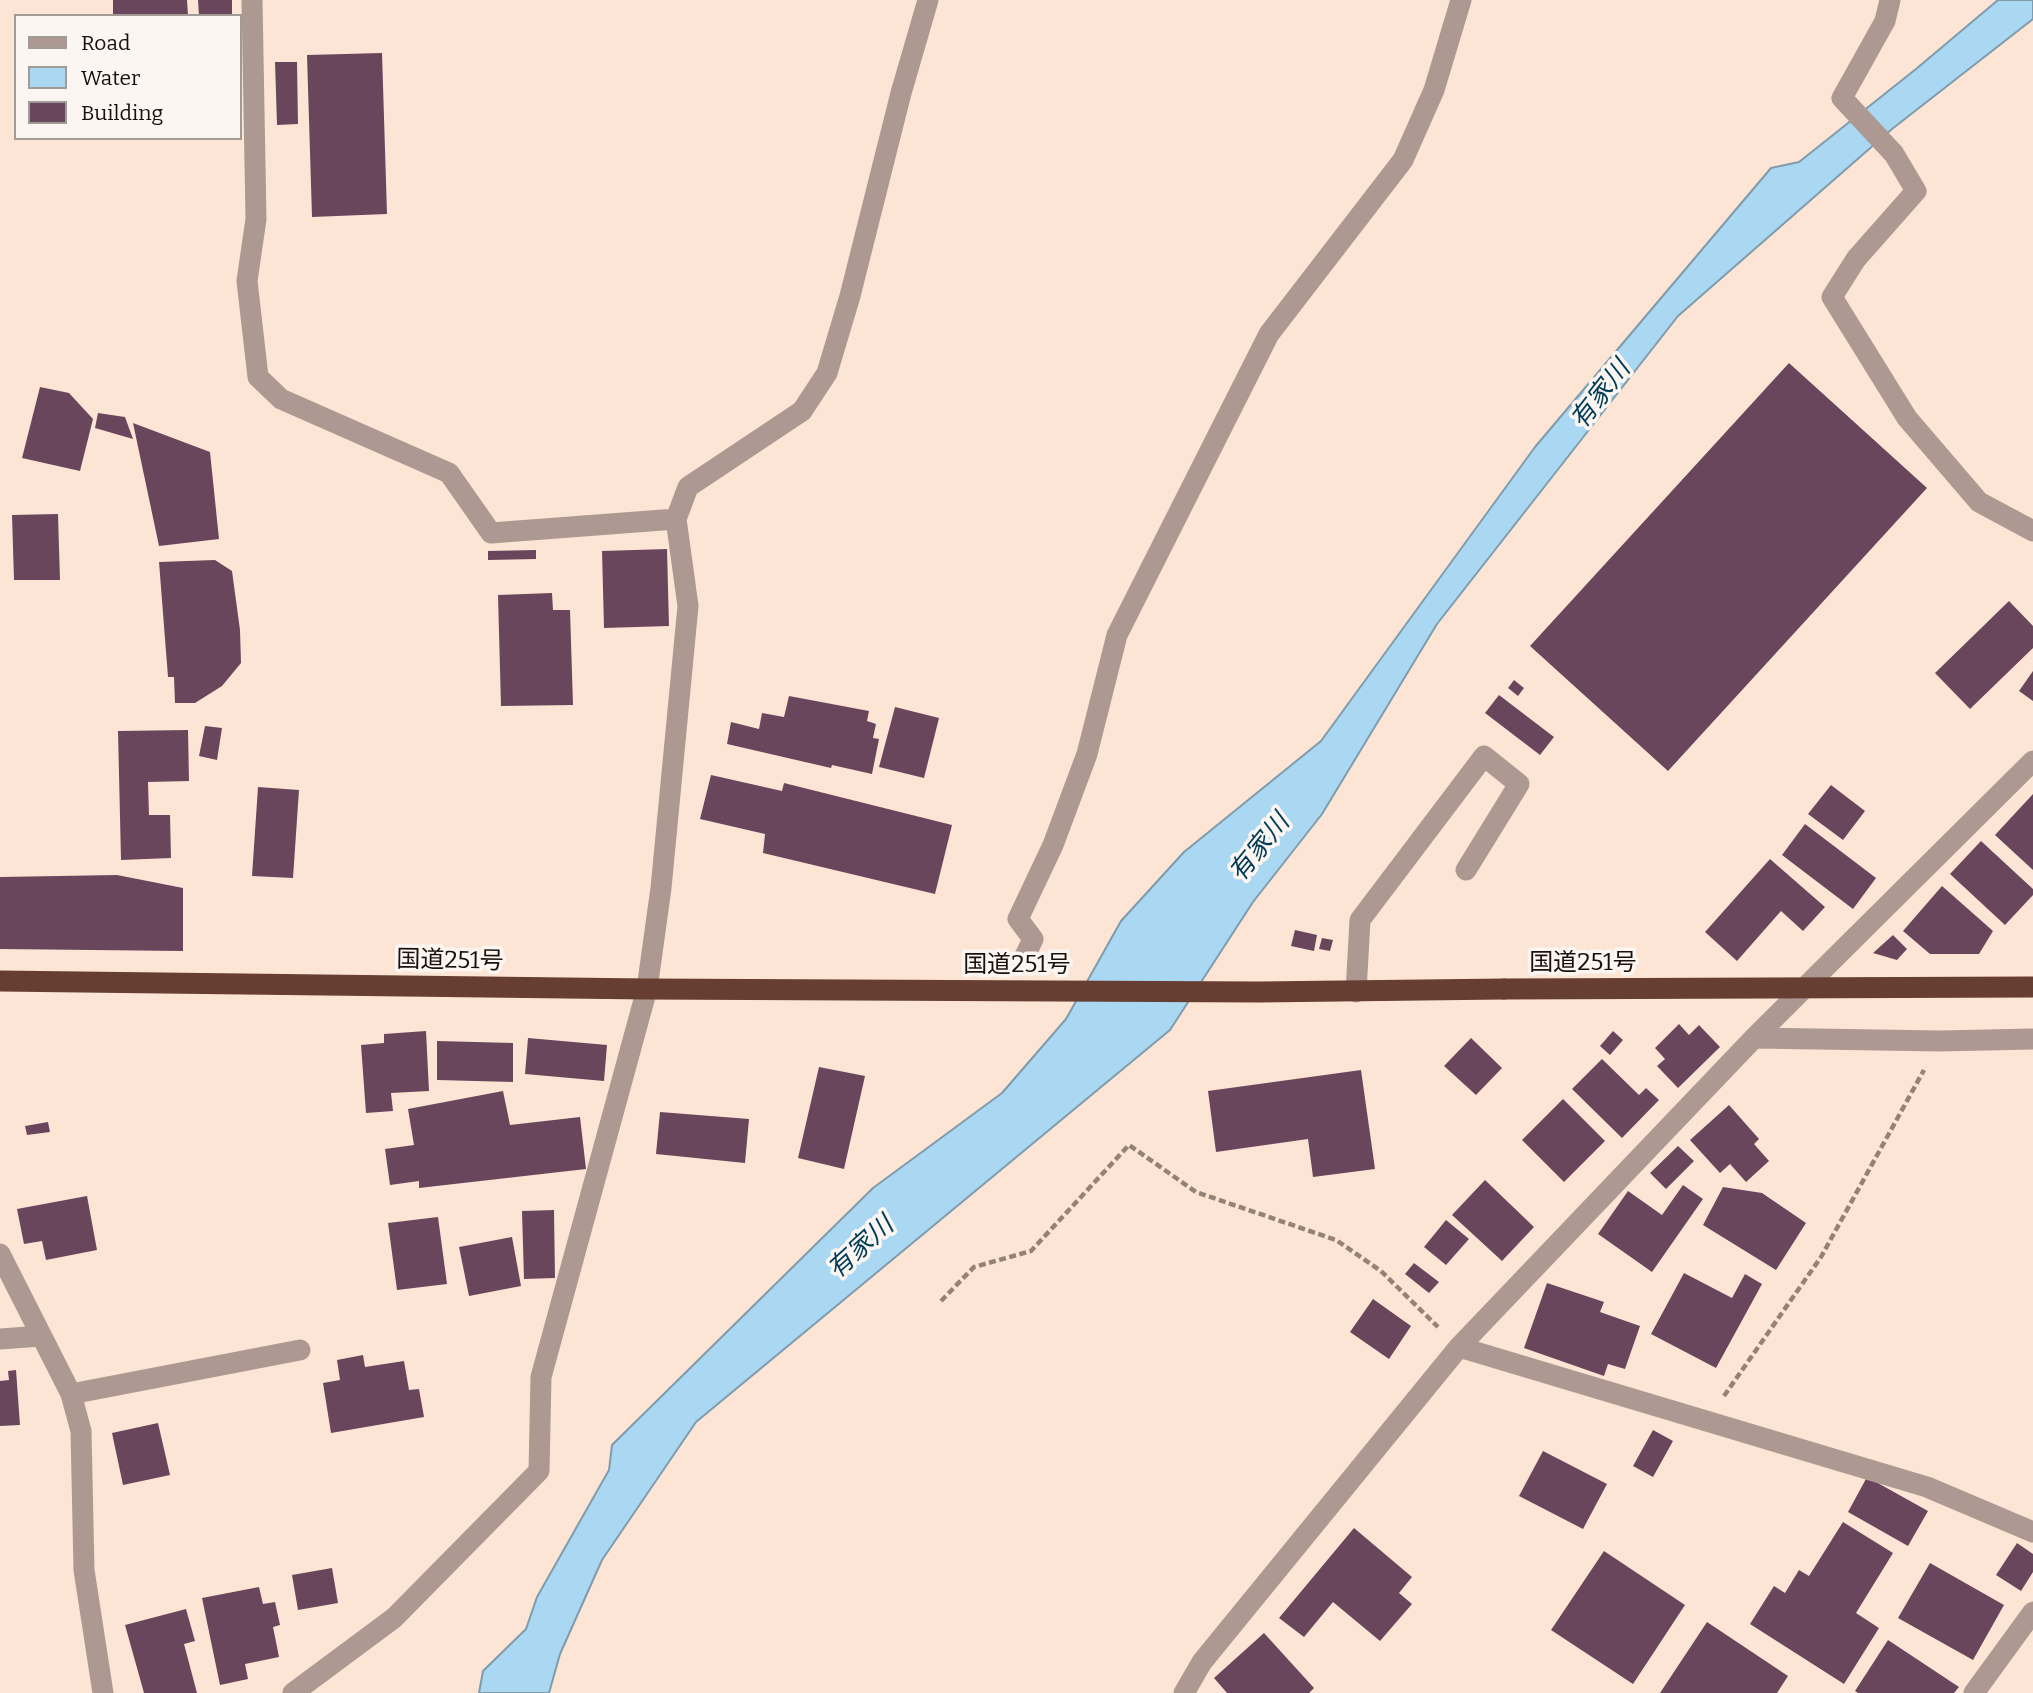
<!DOCTYPE html>
<meta charset="utf-8">
<style>
body{margin:0}
#map{position:relative;width:2033px;height:1693px;overflow:hidden;background:#fde5d5;font-family:Bitter,serif}
canvas{display:block}
.legend{position:absolute;left:14px;top:14px;width:228px;height:126px;box-sizing:border-box;background:#fcf6f2;border:2px solid #a29a95;margin:0;padding:9px 12px;list-style:none;font-size:21px;color:#1a1009}
.legend li{display:flex;align-items:center;gap:14px;height:35px}
.legend b{width:35px;border:2px solid #a29a95}
</style>
<div id="map">
<canvas width="2033" height="1693"></canvas>
<ul class="legend">
<li><b style="height:9px;background:#ae9992"></b>Road</li>
<li><b style="height:19px;background:#aad7f2"></b>Water</li>
<li><b style="height:19px;background:#6a465d"></b>Building</li>
</ul>
</div>
<script>
const ctx = document.querySelector('canvas').getContext('2d');
ctx.lineJoin = 'round';
function fill(path, color) {
  ctx.fillStyle = color;
  ctx.fill(path, 'evenodd');
}
function shape(rows) {
  const path = new Path2D();
  for (const r of rows) {
    path.moveTo(r[0], r[1]);
    for (let i = 2; i < r.length; i += 2) path.lineTo(r[i], r[i + 1]);
  }
  return path;
}
function stroke(path, color, width, dash) {
  ctx.strokeStyle = color;
  ctx.lineWidth = width;
  ctx.lineCap = dash ? 'butt' : 'round';
  ctx.setLineDash(dash || []);
  ctx.stroke(path);
}
function label(font, color, halo, rows, align = 'center') {
  ctx.font = font + ' Bitter,"Noto Sans JP",serif';
  ctx.lineWidth = 7;
  ctx.setLineDash([]);
  ctx.textBaseline = 'middle';
  ctx.strokeStyle = halo;
  ctx.fillStyle = color;
  for (const [text, x, y, turn = 0] of rows) {
    ctx.save();
    ctx.translate(x, y);
    ctx.rotate((+turn || 0) * Math.PI / 180);
    ctx.textAlign = isNaN(turn) ? turn : align;
    if (halo) ctx.strokeText(text, 0, 0);
    ctx.fillText(text, 0, 0);
    ctx.restore();
  }
}
const water = shape([
 [1998,0,2033,0,2033,19,1892,129,1678,316,1437,624,1322,814,1253,902,1170,1030,696,1422,602,1560,560,1654,549,1693,479,1693,483,1671,526,1629,537,1597,609,1470,612,1445,873,1188,1002,1093,1066,1019,1121,921,1184,852,1321,741,1535,447,1771,168,1799,162,1916,69,1998,0]
]);
fill(water, '#aad7f2');
stroke(water, '#7f9bac', 2);
fill(shape([
 [113,0,187,0,188,16,113,16],
 [198,0,232,0,232,16,199,16],
 [382,53,387,214,312,217,307,55],
 [275,62,297,62,298,124,277,125],
 [1789,363,1927,488,1668,771,1530,646],
 [40,387,69,393,93,419,80,471,22,458],
 [98,413,125,417,133,439,95,428],
 [133,423,210,452,219,539,159,546],
 [58,514,60,580,14,580,12,515],
 [667,549,669,626,604,628,602,551],
 [536,550,536,559,488,560,488,551],
 [215,560,232,571,240,630,241,663,222,686,195,703,175,703,174,677,168,677,159,562],
 [552,593,553,610,570,610,573,705,501,706,498,595],
 [2009,601,2033,626,2033,648,1970,709,1935,673],
 [2033,671,2033,701,2019,691],
 [1514,680,1524,688,1518,696,1508,688],
 [1499,695,1554,737,1540,755,1485,713],
 [789,696,869,711,867,721,876,724,873,738,879,739,872,774,832,765,831,768,727,744,731,722,759,729,762,713,784,717],
 [895,707,939,718,924,778,879,767],
 [205,726,222,728,217,760,199,756],
 [188,730,189,781,148,782,149,815,170,815,171,858,121,860,118,731],
 [711,775,782,791,784,783,952,825,935,894,763,853,765,834,700,819],
 [1831,785,1865,811,1843,840,1808,814],
 [258,787,299,790,293,878,252,876],
 [2033,794,2033,870,1995,835],
 [1805,824,1876,878,1853,909,1782,855],
 [1981,841,2033,889,2033,895,2005,925,1950,874],
 [1770,859,1825,907,1803,931,1781,911,1737,961,1705,932],
 [117,875,183,888,183,951,0,949,0,877],
 [1942,886,1993,931,1979,954,1930,954,1903,931],
 [1295,930,1317,935,1314,951,1291,946],
 [1893,935,1907,949,1897,960,1873,953],
 [1322,938,1333,940,1330,951,1319,949],
 [1679,1024,1689,1035,1699,1025,1720,1047,1678,1088,1657,1066,1665,1059,1655,1048],
 [426,1031,429,1091,391,1093,393,1111,366,1113,361,1045,384,1043,384,1034],
 [1613,1031,1623,1040,1610,1055,1600,1046],
 [528,1038,607,1045,604,1081,525,1074],
 [1471,1038,1502,1068,1476,1095,1444,1066],
 [437,1041,513,1043,513,1082,437,1080],
 [1602,1059,1639,1095,1646,1088,1659,1100,1622,1138,1572,1089],
 [819,1067,865,1076,844,1169,798,1158],
 [1361,1070,1375,1169,1313,1177,1308,1139,1216,1152,1208,1091],
 [503,1091,510,1125,580,1117,586,1169,419,1188,419,1181,390,1185,385,1149,414,1145,408,1109],
 [1563,1099,1605,1141,1564,1182,1522,1140],
 [1729,1105,1759,1139,1754,1144,1769,1161,1746,1182,1730,1164,1720,1173,1690,1140],
 [660,1112,749,1119,745,1163,656,1154],
 [48,1122,50,1132,27,1135,25,1126],
 [1678,1146,1694,1161,1666,1189,1650,1173],
 [1485,1180,1534,1227,1502,1261,1452,1215],
 [1683,1185,1703,1199,1652,1272,1598,1234,1628,1191,1662,1215],
 [1723,1187,1762,1193,1806,1223,1776,1270,1703,1225],
 [87,1196,97,1250,46,1260,42,1241,24,1244,17,1209],
 [554,1210,555,1278,524,1279,522,1211],
 [438,1217,447,1284,397,1290,388,1223],
 [1446,1220,1469,1239,1446,1265,1424,1247],
 [512,1237,521,1286,469,1296,459,1247],
 [1414,1263,1439,1282,1429,1293,1405,1274],
 [1684,1273,1732,1298,1745,1274,1762,1284,1716,1368,1651,1334],
 [1547,1283,1604,1302,1600,1312,1640,1326,1625,1369,1608,1364,1604,1376,1524,1348],
 [1373,1299,1411,1326,1389,1359,1350,1332],
 [363,1355,365,1367,404,1361,409,1390,419,1389,424,1417,331,1433,323,1383,340,1380,337,1360],
 [16,1370,20,1425,0,1426,0,1381,9,1380,8,1371],
 [158,1423,170,1475,123,1485,112,1433],
 [1653,1430,1673,1441,1653,1477,1633,1466],
 [1543,1451,1607,1484,1583,1529,1519,1496],
 [1867,1477,1928,1511,1908,1546,1848,1512],
 [1843,1522,1893,1553,1856,1613,1879,1628,1844,1684,1750,1624,1774,1586,1785,1593,1799,1570,1809,1576],
 [1354,1528,1412,1577,1399,1593,1412,1604,1380,1641,1333,1602,1304,1637,1279,1618],
 [2017,1543,2033,1554,2033,1572,2021,1591,1996,1575],
 [1604,1551,1685,1605,1633,1684,1551,1630],
 [1930,1563,2004,1605,1973,1660,1898,1618],
 [332,1568,338,1603,298,1610,292,1575],
 [259,1587,263,1604,275,1602,280,1625,273,1627,279,1657,245,1664,248,1679,220,1685,202,1598],
 [186,1609,195,1641,184,1644,197,1693,144,1693,125,1625],
 [1707,1622,1788,1676,1777,1693,1660,1693],
 [1264,1633,1314,1688,1309,1693,1227,1693,1214,1678],
 [1888,1640,1959,1687,1954,1693,1858,1693,1855,1691]
]), '#6a465d');
stroke(shape([
 [941,1301,974,1267,1031,1251,1129,1145,1196,1192,1336,1240,1381,1271,1438,1327],
 [1724,1396,1821,1257,1924,1070]
]), '#948276', 4.5, [7, 3.5]);
stroke(shape([
 [252,0,256,219,247,281,258,377,281,399,449,473,491,533,676,519],
 [1890,0,1885,21,1842,98,1894,154,1916,191,1856,259,1832,297,1907,418,1979,502,2033,531],
 [1025,956,1033,939,1018,919,1053,845,1087,754,1117,635,1269,334,1403,160,1434,90,1461,0],
 [1356,992,1360,920,1484,756,1519,784,1466,870],
 [1754,1038,1940,1041,2033,1039],
 [0,1254,71,1394,81,1431,84,1570,103,1693],
 [0,1339,41,1336],
 [1459,1347,1927,1487,2033,1532],
 [71,1394,300,1350],
 [293,1693,394,1618,539,1471,541,1377,647,989,661,888,688,606,676,519,688,487,802,411,827,373,850,296,901,93,928,0],
 [1184,1693,1202,1662,1459,1347,1754,1038,2033,761],
 [1974,1693,2033,1612]
]), '#ae9992', 21);
stroke(shape([
 [0,981,647,989,1259,992,1504,989]
]), '#663e32', 21);
stroke(shape([
 [1504,989,2033,987]
]), '#663e32', 21);
label('24px', '#1a1009', '#fcf6f2', [
 ["国道251号",450,961,1],
 ["国道251号",1583,963],
 ["国道251号",1017,965]
]);
label('italic 26px', '#003c57', '#fcf6f2', [
 ["有家川",1601,395,-52],
 ["有家川",1260,848,-51],
 ["有家川",861,1248,-42]
]);
</script>
